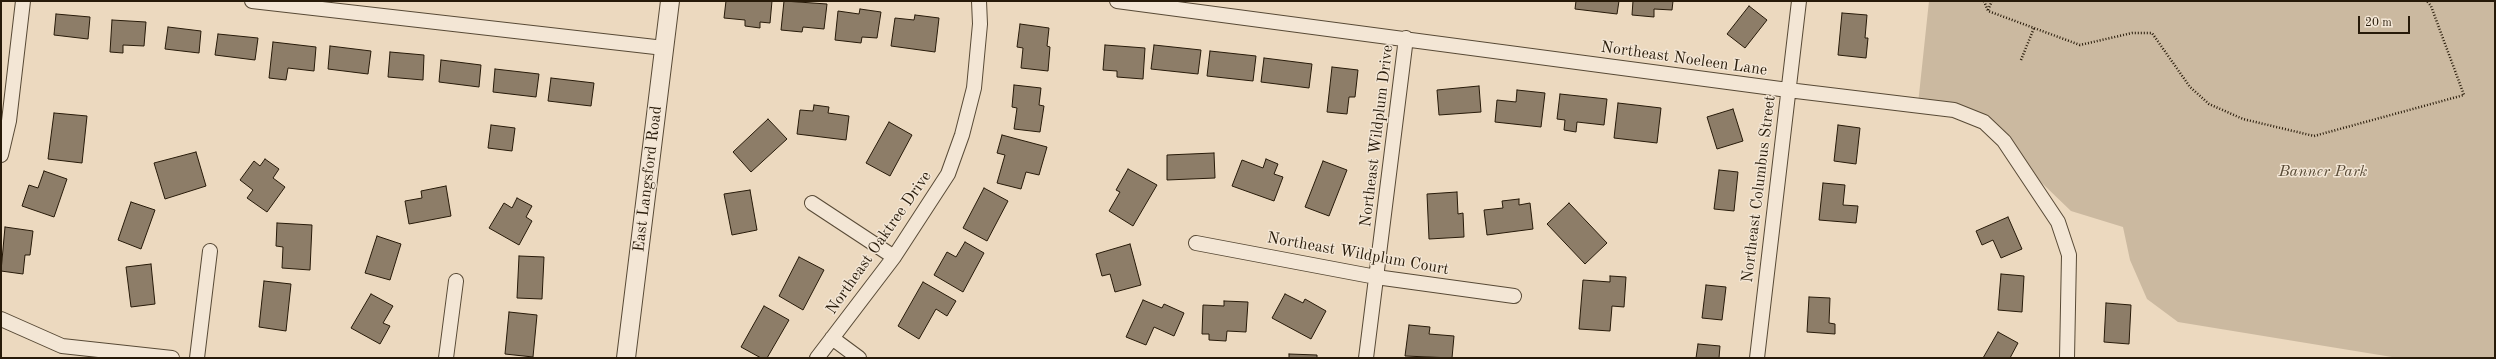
<!DOCTYPE html>
<style>
body{margin:0}
#map{position:relative;width:2496px;height:359px;overflow:hidden;background:#ecd9bf;font-family:"Old Standard TT",serif}
canvas{display:block}
.frame{position:absolute;inset:0;border:2px solid #271a09;pointer-events:none}
.scale{position:absolute;left:2358px;top:16px;width:52px;height:18px;box-sizing:border-box;border:2px solid #271a09;border-top:0;padding-left:5px;font-size:12px;line-height:14px;white-space:nowrap;color:#271a09;-webkit-text-stroke:3px #f3e6d5;paint-order:stroke}
</style>
<div id="map">
<canvas width="2496" height="359"></canvas>
<div class="frame"></div>
<div class="scale">20 m</div>
</div>
<script>
const ctx = document.querySelector('canvas').getContext('2d');
ctx.lineJoin = 'round';
function fill(path, color) {
  ctx.fillStyle = color;
  ctx.fill(path, 'evenodd');
}
function shape(rows) {
  const path = new Path2D();
  for (const r of rows) {
    path.moveTo(r[0], r[1]);
    for (let i = 2; i < r.length; i += 2) path.lineTo(r[i], r[i + 1]);
  }
  return path;
}
function stroke(path, color, width, dash) {
  ctx.strokeStyle = color;
  ctx.lineWidth = width;
  ctx.lineCap = dash ? 'butt' : 'round';
  ctx.setLineDash(dash || []);
  ctx.stroke(path);
}
function label(font, color, halo, rows, align = 'center') {
  ctx.font = font + ' "Old Standard TT",serif';
  ctx.lineWidth = 3;
  ctx.setLineDash([]);
  ctx.textBaseline = 'middle';
  ctx.strokeStyle = halo;
  ctx.fillStyle = color;
  for (const [text, x, y, turn = 0] of rows) {
    ctx.save();
    ctx.translate(x, y);
    ctx.rotate((+turn || 0) * Math.PI / 180);
    ctx.textAlign = isNaN(turn) ? turn : align;
    if (halo) ctx.strokeText(text, 0, 0);
    ctx.fillText(text, 0, 0);
    ctx.restore();
  }
}
fill(shape([
 [1929,1,2495,1,2495,358,2398,358,2178,322,2147,299,2130,260,2123,227,2071,211,2021,163,1984,122,1918,104]
]), '#cbb9a0');
const building = shape([
 [726,1,772,1,770,23,760,22,760,28,745,26,745,20,724,18,726,1],
 [784,1,827,4,824,29,803,27,802,32,781,30,784,1],
 [1576,1,1619,1,1617,14,1575,9,1576,1],
 [1633,1,1673,1,1672,10,1654,9,1654,17,1632,15,1633,1],
 [1749,6,1767,20,1745,48,1727,34,1749,6],
 [860,9,881,12,877,38,862,37,861,43,835,40,838,11,859,14,860,9],
 [1842,13,1867,15,1865,38,1868,38,1866,58,1838,55,1842,13],
 [56,14,90,17,88,39,54,35,56,14],
 [915,15,939,18,935,52,891,46,895,18,914,20,915,15],
 [112,20,146,22,144,46,123,45,123,53,110,52,112,20],
 [1020,24,1049,28,1047,46,1050,47,1048,71,1021,68,1023,48,1017,47,1020,24],
 [168,27,201,31,199,53,165,49,168,27],
 [218,34,258,38,255,60,215,55,218,34],
 [273,42,316,47,314,71,288,68,286,80,269,78,273,42],
 [1105,45,1145,48,1143,79,1117,77,1117,71,1103,70,1105,45],
 [1154,45,1201,50,1198,74,1151,69,1154,45],
 [330,46,371,51,368,74,328,69,330,46],
 [1210,51,1256,56,1253,81,1207,76,1210,51],
 [390,52,424,55,423,80,388,77,390,52],
 [1264,58,1312,64,1309,88,1261,82,1264,58],
 [441,60,481,65,479,87,439,82,441,60],
 [1332,67,1358,70,1355,97,1349,97,1347,114,1327,112,1332,67],
 [495,69,539,74,536,97,493,92,495,69],
 [551,78,594,83,591,106,548,101,551,78],
 [1014,85,1041,88,1039,105,1044,106,1040,132,1014,129,1017,108,1012,107,1014,85],
 [1479,86,1481,112,1439,115,1437,90,1479,86],
 [1517,90,1545,93,1541,127,1495,122,1497,100,1516,102,1517,90],
 [1560,94,1607,99,1604,125,1577,122,1576,132,1564,130,1565,120,1557,119,1560,94],
 [1618,103,1661,108,1657,143,1614,138,1618,103],
 [814,105,829,107,828,113,849,116,846,140,797,134,800,110,813,111,814,105],
 [1733,109,1743,141,1717,149,1707,117,1733,109],
 [54,113,87,116,82,163,48,159,54,113],
 [768,119,787,139,751,172,733,152,768,119],
 [889,122,912,135,890,176,866,163,889,122],
 [491,125,515,128,512,151,488,148,491,125],
 [1838,125,1860,128,1856,164,1834,161,1838,125],
 [1002,135,1047,147,1039,175,1026,172,1021,189,997,183,1005,155,997,153,1002,135],
 [196,152,206,186,165,199,154,163,196,152],
 [1214,153,1215,178,1167,180,1167,155,1214,153],
 [265,159,279,169,273,178,285,187,267,212,247,198,253,190,240,180,254,161,260,166,265,159],
 [1266,159,1278,164,1274,174,1283,177,1274,201,1232,186,1242,160,1263,168,1266,159],
 [1323,161,1347,170,1329,216,1305,207,1323,161],
 [1128,169,1157,185,1133,226,1109,211,1120,192,1116,190,1128,169],
 [1719,170,1738,172,1734,211,1714,209,1719,170],
 [44,171,67,179,54,217,22,206,29,185,38,188,44,171],
 [1823,183,1845,185,1843,205,1858,206,1856,223,1819,220,1823,183],
 [446,186,451,216,409,224,405,201,422,198,421,191,446,186],
 [984,188,1008,201,987,241,963,228,984,188],
 [750,190,757,230,732,235,724,194,750,190],
 [1457,192,1458,214,1463,213,1464,237,1429,239,1427,194,1457,192],
 [517,198,532,206,526,217,532,221,519,245,489,228,504,203,512,208,517,198],
 [1519,199,1519,205,1530,203,1533,229,1487,235,1484,210,1503,208,1502,201,1519,199],
 [131,202,155,210,141,249,118,240,131,202],
 [1569,203,1607,243,1585,264,1547,224,1569,203],
 [2008,217,2022,249,2001,258,1993,240,1982,245,1976,231,2008,217],
 [277,223,312,225,310,270,282,268,283,247,276,246,277,223],
 [5,227,33,231,30,255,25,255,23,274,1,271,5,227],
 [377,236,401,244,390,280,365,273,377,236],
 [965,242,984,253,963,292,934,275,947,252,956,257,965,242],
 [1130,244,1141,285,1115,292,1110,274,1102,276,1096,254,1130,244],
 [519,256,544,257,542,299,517,298,519,256],
 [799,257,824,270,803,310,779,296,799,257],
 [151,264,155,304,131,307,126,267,151,264],
 [2001,274,2024,276,2022,312,1998,310,2001,274],
 [1610,276,1626,277,1624,307,1612,306,1610,331,1579,329,1583,280,1610,282,1610,276],
 [264,281,291,284,286,331,259,327,264,281],
 [923,282,956,301,947,316,936,309,919,339,898,326,923,282],
 [1706,285,1726,287,1722,320,1702,318,1706,285],
 [371,294,393,306,383,323,390,326,380,344,351,328,371,294],
 [1285,294,1303,303,1305,299,1326,311,1311,339,1272,318,1285,294],
 [1809,297,1830,298,1829,323,1835,324,1835,334,1807,332,1809,297],
 [1143,300,1162,308,1164,304,1184,313,1174,336,1154,327,1146,345,1126,337,1143,300],
 [1224,301,1248,302,1246,332,1227,331,1226,341,1209,340,1209,334,1202,334,1203,305,1224,306,1224,301],
 [2106,303,2131,305,2129,344,2104,342,2106,303],
 [764,306,789,320,767,358,761,358,741,347,764,306],
 [509,312,537,315,533,357,505,354,509,312],
 [1409,325,1430,327,1429,334,1454,336,1452,358,1405,356,1409,325],
 [1998,332,2018,343,2010,358,1983,358,1998,332],
 [1698,344,1720,346,1719,358,1696,358,1698,344],
 [1289,354,1317,355,1317,358,1289,358,1289,354]
]);
fill(building, '#8d7d68');
stroke(building, '#271a09', 1);
const minor = shape([
 [252,1,664,48],
 [1117,1,1788,90,1954,110,1984,122,2004,141,2058,222,2069,255,2067,358],
 [1,155,9,121,23,1],
 [812,203,894,257],
 [1196,243,1376,277,1514,296],
 [1,319,62,346,172,358],
 [832,338,859,358],
 [197,358,210,251],
 [446,358,456,281],
 [817,358,894,257,948,174,962,135,974,88,980,24,979,1],
 [1366,358,1406,38],
 [1757,358,1799,1]
]);
const tertiary = shape([
 [626,358,670,1]
]);
stroke(minor, '#584a36', 16);
stroke(tertiary, '#584a36', 20);
stroke(shape([
 [1984,1,1988,11,2080,45,2132,33,2152,33,2190,87,2209,104,2243,119,2314,136,2464,95,2431,6,2427,1],
 [1988,10,1992,1],
 [2021,60,2034,28]
]), '#271a09', 2.5, [1, 2]);
stroke(minor, '#f3e6d5', 14);
stroke(tertiary, '#f3e6d5', 18);
label('16px', '#271a09', '#f3e6d5', [
 ["Northeast Noeleen Lane",1684,59,8],
 ["Northeast Wildplum Drive",1377,136,-83],
 ["East Langsford Road",648,179,-83],
 ["Northeast Columbus Street",1759,189,-83],
 ["Northeast Oaktree Drive",879,243,-55],
 ["Northeast Wildplum Court",1358,254,10]
]);
label('italic 16px', '#584a36', '#f3e6d5', [
 ["Banner Park",2323,172]
]);
</script>
